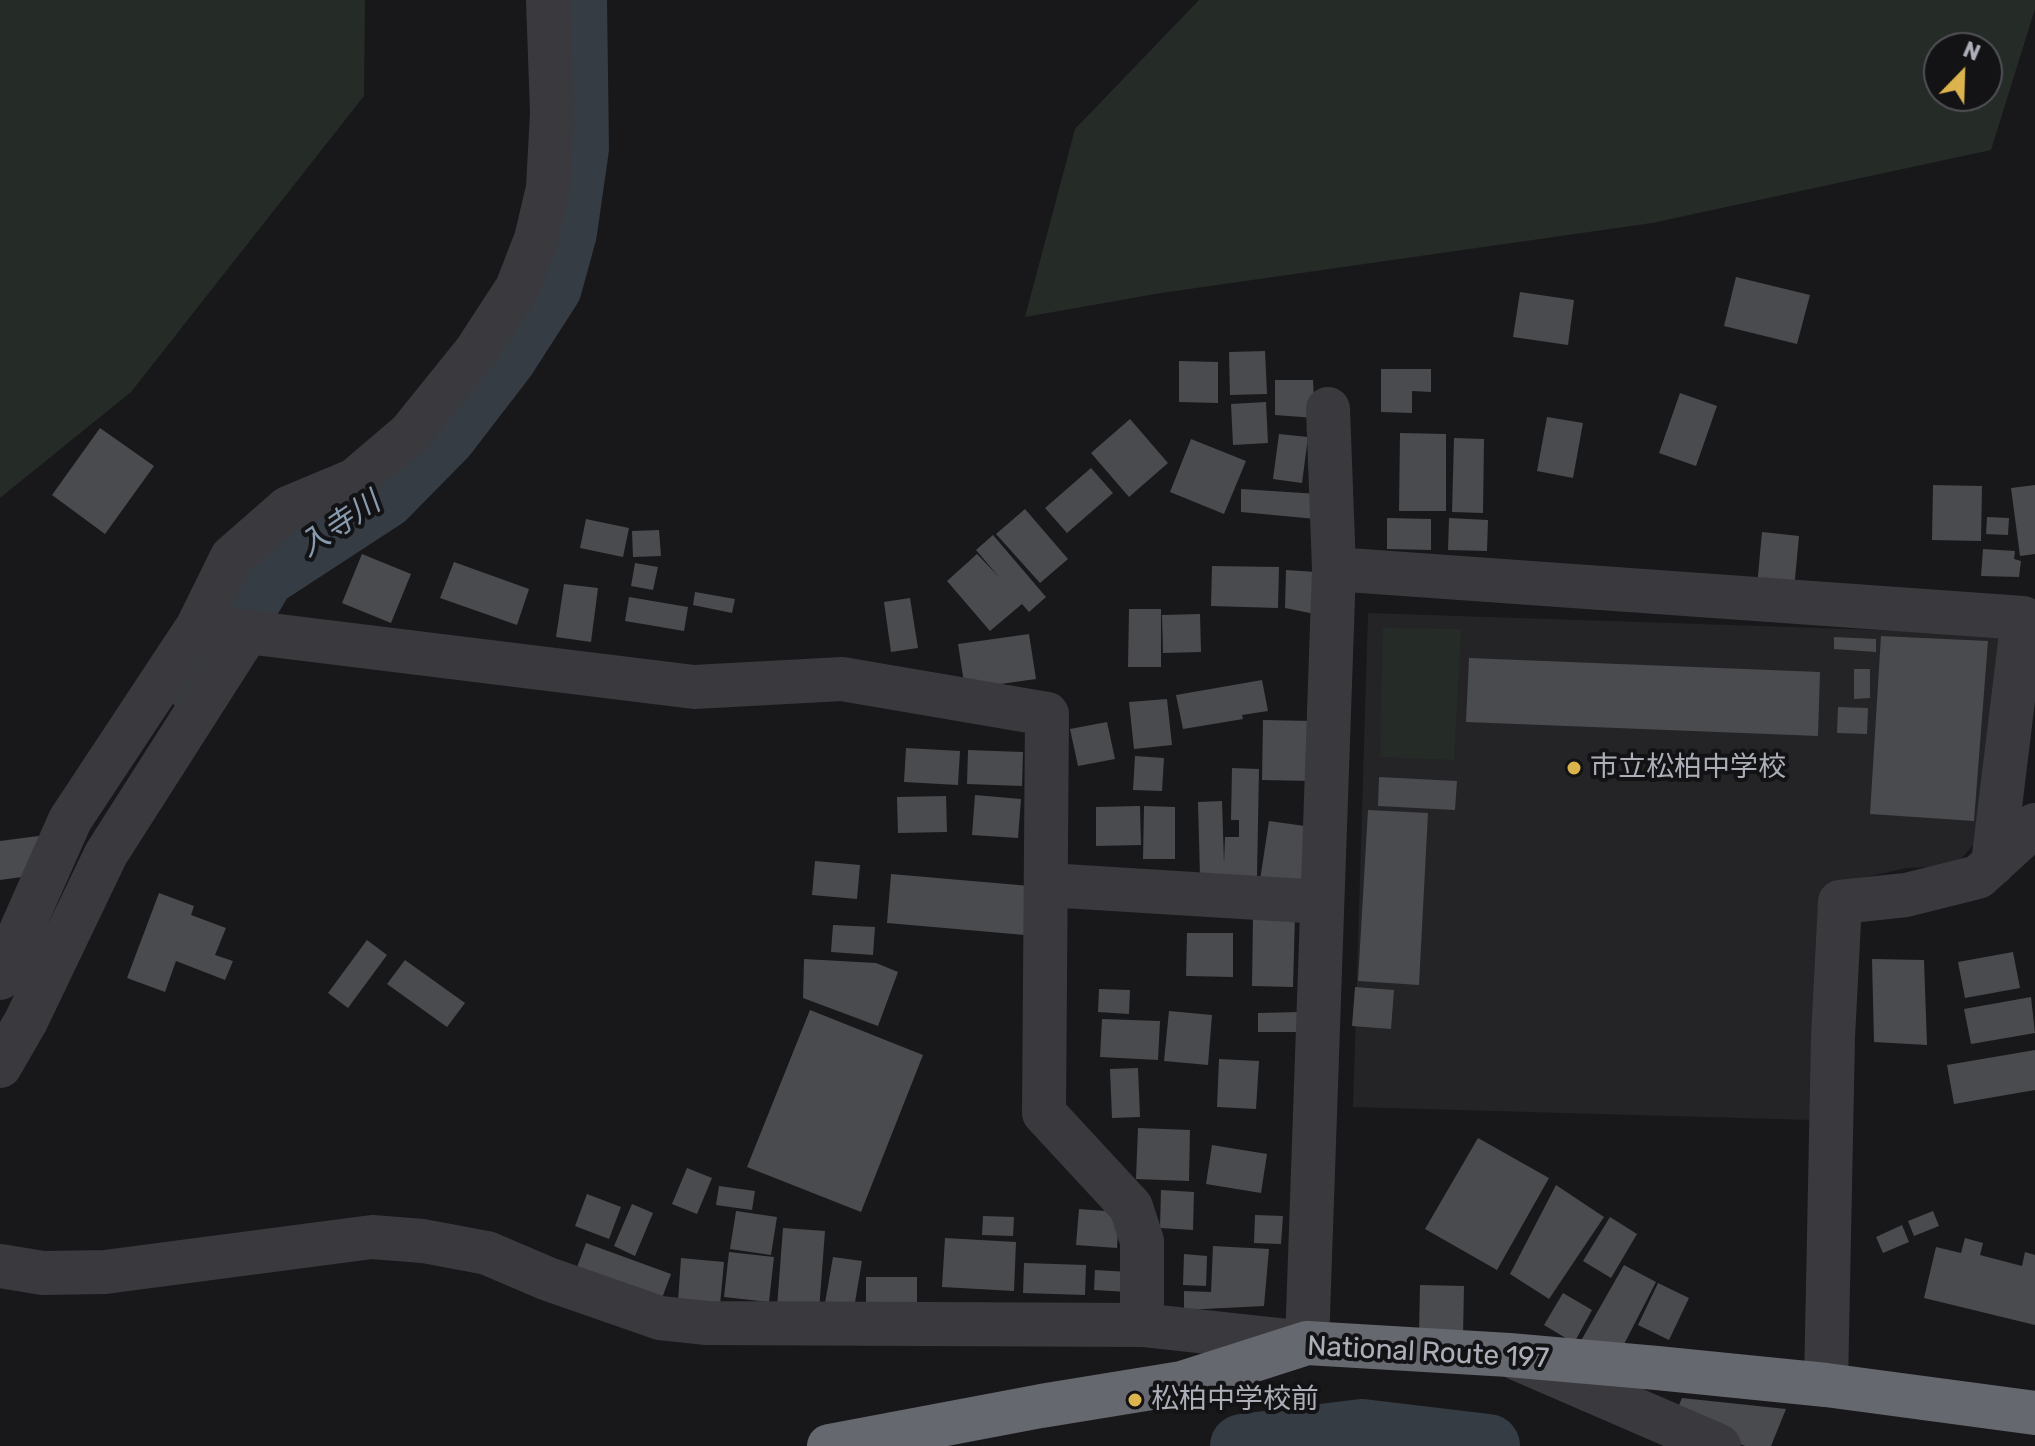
<!DOCTYPE html>
<meta charset="utf-8">
<style>
body{margin:0}
#map{position:relative;width:2035px;height:1446px;overflow:hidden;background:#18181a;font-family:Rubik,sans-serif}
canvas{display:block}
.north{position:absolute;left:1923px;top:32px;width:80px;height:80px;box-sizing:border-box;background:#131315;border:2px solid #505156;border-radius:50%;rotate:23deg;font-size:22px;font-weight:700;line-height:32px;text-align:center;color:#acafb8}
.north::after{content:'';display:block;margin:auto;width:28px;height:36px;background:#dcb44e;clip-path:polygon(50% 0,100% 100%,50% 72%,0 100%)}
</style>
<div id="map">
<canvas width="2035" height="1446"></canvas>
<div class="north">N</div>
</div>
<script>
const ctx = document.querySelector('canvas').getContext('2d');
ctx.lineJoin = 'round';
function fill(path, color) {
  ctx.fillStyle = color;
  ctx.fill(path, 'evenodd');
}
function shape(rows) {
  const path = new Path2D();
  for (const r of rows) {
    path.moveTo(r[0], r[1]);
    for (let i = 2; i < r.length; i += 2) path.lineTo(r[i], r[i + 1]);
  }
  return path;
}
function stroke(path, color, width, dash) {
  ctx.strokeStyle = color;
  ctx.lineWidth = width;
  ctx.lineCap = dash ? 'butt' : 'round';
  ctx.setLineDash(dash || []);
  ctx.stroke(path);
}
function label(font, color, halo, rows, align = 'center') {
  ctx.font = font + ' Rubik,"Noto Sans JP",sans-serif';
  ctx.lineWidth = 8;
  ctx.setLineDash([]);
  ctx.textBaseline = 'middle';
  ctx.strokeStyle = halo;
  ctx.fillStyle = color;
  for (const [text, x, y, turn = 0] of rows) {
    ctx.save();
    ctx.translate(x, y);
    ctx.rotate((+turn || 0) * Math.PI / 180);
    ctx.textAlign = isNaN(turn) ? turn : align;
    if (halo) ctx.strokeText(text, 0, 0);
    ctx.fillText(text, 0, 0);
    ctx.restore();
  }
}
fill(shape([
 [1368,613,2002,634,1982,835,1955,866,1907,868,1825,886,1811,1120,1353,1107]
]), '#242427');
fill(shape([
 [0,0,365,0,364,96,131,392,0,498],
 [1199,0,2035,0,2035,9,1991,150,1652,223,1161,293,1025,317,1075,129],
 [1987,48,1987,96,1939,96,1939,48],
 [1383,628,1461,629,1454,760,1380,757]
]), '#252b26');
stroke(shape([
 [199,685,263,576,384,497,445,435,505,357,550,287,565,232,577,148,575,0],
 [1242,1446,1362,1431,1488,1446]
]), '#353c43', 64);
fill(shape([
 [1736,277,1810,295,1797,344,1724,326],
 [1520,292,1574,300,1568,345,1513,337],
 [1265,351,1267,394,1230,395,1229,352],
 [1179,361,1218,362,1218,403,1179,402],
 [1381,369,1431,369,1431,392,1412,391,1412,413,1381,412],
 [1275,380,1313,380,1315,418,1275,415],
 [1680,393,1717,406,1696,466,1659,453],
 [1266,402,1268,443,1233,445,1231,404],
 [1547,417,1583,423,1573,478,1537,471],
 [1130,419,1168,463,1129,497,1091,453],
 [100,428,154,466,105,534,52,495],
 [1400,433,1446,434,1446,511,1399,511],
 [1279,434,1308,437,1302,483,1273,479],
 [1454,438,1484,439,1483,513,1452,512],
 [1191,439,1246,461,1224,514,1170,492],
 [1091,468,1113,493,1067,533,1045,508],
 [1933,485,1982,486,1981,541,1932,540],
 [2035,485,2035,554,2020,556,2011,488],
 [1241,489,1318,494,1316,519,1241,512],
 [1025,509,1068,559,1040,583,996,534],
 [1987,517,2009,518,2008,535,1986,534],
 [1387,518,1431,519,1431,550,1387,549],
 [1449,518,1488,520,1487,551,1448,550],
 [586,519,629,528,623,557,580,548],
 [659,530,661,556,633,557,632,531],
 [1762,532,1799,536,1793,600,1756,597],
 [993,535,1046,597,1029,612,1022,604,990,631,947,581,977,554,999,577,976,550],
 [1983,549,2015,551,2014,559,2021,561,2019,577,1981,576],
 [362,554,411,574,391,623,342,603],
 [454,562,529,589,517,625,440,598],
 [635,563,658,567,653,590,631,586],
 [1212,566,1279,567,1278,608,1211,606],
 [1286,570,1316,572,1315,614,1285,608],
 [564,584,598,588,591,642,556,637],
 [695,592,735,599,732,613,693,605],
 [629,597,688,607,684,631,625,621],
 [910,598,918,648,891,652,884,602],
 [1129,609,1161,609,1161,667,1128,667],
 [1200,614,1201,652,1163,653,1162,615],
 [1029,634,1036,679,965,689,958,644],
 [1881,636,1988,641,1974,821,1870,814],
 [1834,637,1876,639,1876,652,1834,649],
 [1469,658,1820,672,1818,736,1466,722],
 [1854,669,1870,669,1870,698,1854,699],
 [1262,680,1268,711,1242,715,1243,719,1183,729,1176,695],
 [1167,699,1172,745,1134,749,1129,702],
 [1838,707,1868,708,1867,734,1837,733],
 [1263,720,1314,721,1313,781,1262,780],
 [1107,722,1115,759,1078,766,1070,729],
 [906,748,960,751,958,785,904,782],
 [968,750,1023,752,1022,786,967,784],
 [1135,756,1164,758,1162,791,1133,790],
 [1232,768,1259,769,1257,876,1200,876,1198,802,1222,801,1224,863,1225,837,1239,837,1239,820,1231,820],
 [1379,777,1457,781,1455,810,1378,806],
 [975,795,1021,799,1018,838,972,835],
 [946,796,947,832,898,833,897,797],
 [1140,806,1141,845,1096,846,1096,807],
 [1144,806,1175,807,1175,859,1143,859],
 [1368,810,1428,813,1419,985,1358,981],
 [1269,821,1312,827,1303,887,1260,880],
 [46,835,51,873,0,880,0,841],
 [815,861,860,865,857,899,812,895],
 [891,874,1030,886,1025,935,887,923],
 [159,893,194,906,191,915,226,928,215,955,233,961,225,980,176,961,165,992,127,978],
 [1253,914,1295,915,1293,987,1252,986],
 [833,925,875,927,873,955,831,952],
 [1187,933,1233,933,1233,977,1186,976],
 [367,940,387,955,348,1008,328,993],
 [2013,952,2020,988,1965,998,1958,962],
 [804,959,876,963,898,972,878,1026,803,998],
 [1872,959,1924,960,1927,1045,1874,1042],
 [405,960,465,1003,447,1027,387,984],
 [1355,987,1394,990,1391,1029,1352,1026],
 [1099,989,1130,990,1129,1014,1098,1012],
 [2031,997,2035,1033,1971,1044,1964,1009],
 [810,1010,923,1055,861,1212,747,1167],
 [1169,1011,1212,1015,1208,1065,1164,1061],
 [1300,1012,1299,1032,1258,1032,1258,1013],
 [1102,1019,1160,1021,1158,1060,1100,1057],
 [2035,1050,2035,1090,1954,1104,1947,1065],
 [1219,1059,1259,1061,1256,1109,1217,1107],
 [1138,1068,1140,1117,1112,1118,1110,1069],
 [1138,1128,1190,1130,1189,1181,1136,1179],
 [1478,1138,1549,1178,1497,1270,1425,1229],
 [1212,1145,1267,1154,1261,1193,1206,1184],
 [687,1168,712,1178,697,1214,672,1204],
 [1556,1185,1604,1217,1549,1299,1510,1274],
 [719,1186,755,1191,752,1210,716,1205],
 [1161,1190,1194,1192,1193,1230,1160,1228],
 [587,1194,621,1207,609,1239,575,1226],
 [632,1204,653,1213,635,1256,614,1246],
 [1079,1209,1119,1212,1117,1248,1076,1245],
 [736,1211,777,1217,771,1255,730,1249],
 [1933,1211,1939,1226,1914,1236,1908,1221],
 [1255,1215,1283,1216,1281,1244,1254,1243],
 [983,1216,1014,1217,1013,1236,982,1235],
 [1610,1217,1637,1234,1611,1278,1583,1261],
 [1902,1225,1909,1242,1883,1253,1876,1237],
 [783,1228,825,1231,819,1311,777,1307],
 [945,1238,1016,1242,1014,1291,942,1287],
 [1965,1238,1983,1243,1980,1255,2022,1266,2025,1252,2035,1255,2035,1325,1924,1298,1936,1247,1961,1253],
 [586,1243,671,1274,658,1309,573,1278],
 [1213,1246,1269,1249,1264,1306,1184,1310,1184,1291,1211,1292],
 [729,1252,774,1257,769,1302,724,1297],
 [1184,1254,1207,1256,1206,1286,1183,1285],
 [833,1257,862,1261,853,1314,824,1309],
 [681,1258,724,1262,720,1305,678,1301],
 [1024,1263,1086,1265,1085,1295,1023,1293],
 [1624,1265,1656,1282,1620,1352,1578,1346],
 [1095,1270,1129,1272,1128,1292,1094,1290],
 [866,1277,917,1277,917,1320,866,1320],
 [1658,1283,1689,1298,1669,1340,1638,1325],
 [1420,1285,1464,1286,1463,1337,1419,1336],
 [1563,1293,1592,1310,1574,1343,1544,1325],
 [1682,1398,1786,1409,1771,1446,1745,1446,1674,1417]
]), '#4a4b4f');
stroke(shape([
 [1334,569,2023,618,1993,864],
 [198,626,694,687,842,679,1047,714,1044,1113,1131,1207,1142,1241,1142,1325],
 [1048,885,1322,902],
 [0,978,70,820,198,626,232,557,288,508,355,480,410,433,476,351,517,288,536,239,548,188,552,113,548,0],
 [0,1066,26,1021,106,854,247,633],
 [0,1266,43,1273,105,1272,372,1237,423,1241,487,1253,548,1279,660,1318,707,1323,1142,1325,1307,1343,1334,569,1328,409],
 [1516,1358,1719,1446],
 [1826,1385,1833,1037,1840,902,1906,895,1978,877,2035,825]
]), '#3a3a3e', 44);
stroke(shape([
 [829,1446,1041,1406,1182,1383,1307,1343,1509,1355,1657,1368,1826,1385,2035,1413]
]), '#66686f', 44);
for (const [x, y, r, color] of [
 [1574,768,8,"#dcb44e"],
 [1135,1400,8,"#dcb44e"]
]) {
  const dot = new Path2D();
  dot.arc(x, y, r, 0, 2 * Math.PI);
  ctx.fillStyle = color;
  ctx.fill(dot);
  stroke(dot, '#131315', 3);
}
label('28px', '#acafb8', '#131315', [
 ["市立松柏中学校",1590,768],
 ["松柏中学校前",1151,1400]
], 'left');
label('28px', '#acafb8', '#131315', [
 ["National Route 197",1428,1353,3]
]);
label('italic 30px', '#889aae', '#131315', [
 ["入寺川",340,525,-34]
]);
</script>
